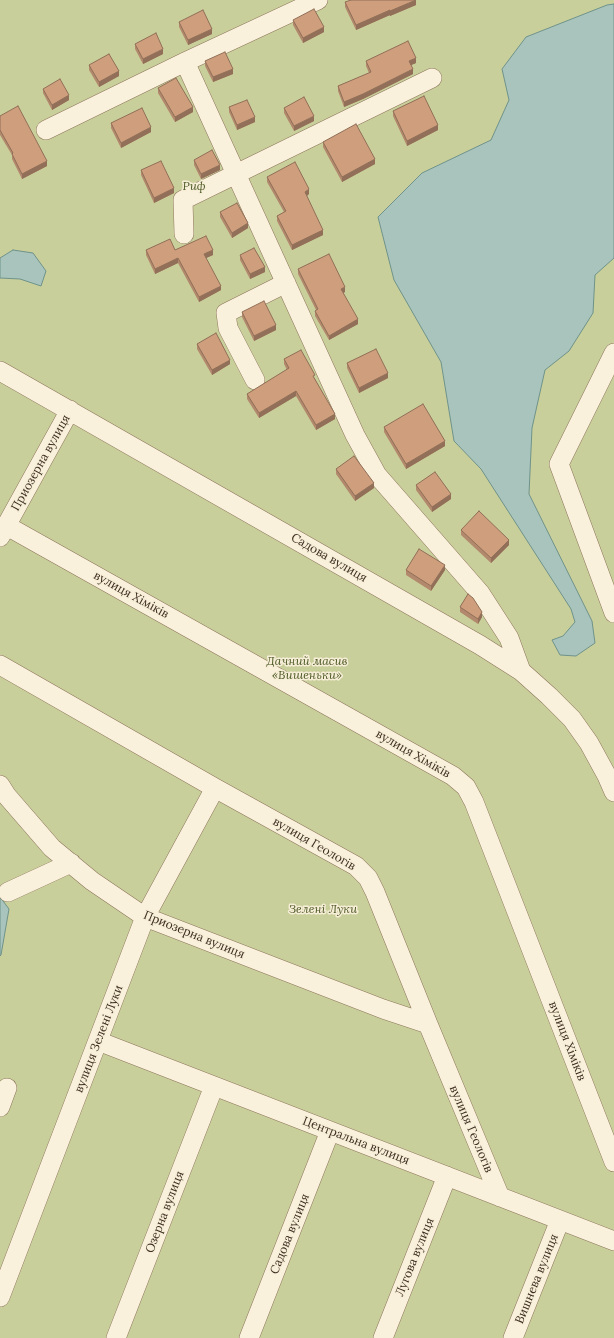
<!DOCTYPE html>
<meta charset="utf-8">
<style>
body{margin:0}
canvas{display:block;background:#f0e4c8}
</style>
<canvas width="614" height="1338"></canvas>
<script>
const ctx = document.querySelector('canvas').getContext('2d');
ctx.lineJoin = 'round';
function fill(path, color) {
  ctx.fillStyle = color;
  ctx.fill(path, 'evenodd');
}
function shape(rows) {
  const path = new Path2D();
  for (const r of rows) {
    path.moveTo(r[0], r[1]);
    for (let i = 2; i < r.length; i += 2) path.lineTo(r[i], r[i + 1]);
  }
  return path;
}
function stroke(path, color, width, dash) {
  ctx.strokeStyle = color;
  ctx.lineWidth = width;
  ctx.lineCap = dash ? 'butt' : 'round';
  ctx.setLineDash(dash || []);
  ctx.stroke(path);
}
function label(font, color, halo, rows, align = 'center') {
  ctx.font = font + ' Lora,serif';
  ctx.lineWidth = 3;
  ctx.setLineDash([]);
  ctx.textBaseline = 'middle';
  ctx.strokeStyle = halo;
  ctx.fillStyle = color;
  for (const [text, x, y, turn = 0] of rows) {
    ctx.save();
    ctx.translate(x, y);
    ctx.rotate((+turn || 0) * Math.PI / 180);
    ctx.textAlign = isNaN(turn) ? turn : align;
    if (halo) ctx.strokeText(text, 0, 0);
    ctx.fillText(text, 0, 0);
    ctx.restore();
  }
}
fill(shape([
 [0,0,614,0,614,1338,0,1338]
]), '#c9cf9b');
const water = shape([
 [614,4,614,258,595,275,593,313,569,351,545,370,532,428,529,494,592,621,595,643,576,656,560,655,552,640,563,636,575,622,571,609,481,469,454,441,441,362,394,280,378,217,422,173,491,140,509,100,502,69,526,37,607,5,614,4],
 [13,250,33,253,46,271,41,286,20,279,0,278,0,258,13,250],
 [0,897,9,909,1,955,0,956,0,897]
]);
fill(water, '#a9c4bc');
stroke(water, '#6f938a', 1);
const minor = shape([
 [185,62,355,435,377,475,480,593,509,638,521,671],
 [46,130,185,62,318,0],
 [184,234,183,200,432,78],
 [614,353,559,464,614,613],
 [0,371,480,645,521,671,549,696,572,719,589,743,607,776,614,792],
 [255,380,228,328,226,313,286,283],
 [7,526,453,776,466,787,474,802,614,1162],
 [0,537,70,410],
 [0,665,215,788,356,866,368,878,375,892,428,1024,500,1197],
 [0,785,7,796,52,848,92,881,145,917,383,1009,428,1024],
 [8,892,71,863],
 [98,1041,614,1241],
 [0,1107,7,1088],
 [0,1297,145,917,215,788],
 [116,1338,214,1086],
 [249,1338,330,1131],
 [383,1338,447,1176],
 [513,1338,560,1220]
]);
stroke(minor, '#8d765c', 20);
stroke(minor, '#faf1dc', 19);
fill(shape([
 [345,2,416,5,390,16,390,15,356,30,345,7],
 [293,20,324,32,303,43,293,25],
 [179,22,212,34,188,45,179,27],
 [135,44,163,54,143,64,135,49],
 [205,61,233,74,213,82,205,66],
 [366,61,416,63,411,65,413,74,363,99,344,107,338,91,338,86,369,73,366,66],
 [89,65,119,76,99,87,89,70],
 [158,88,193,112,175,122,158,93],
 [43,89,69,100,52,110,43,93],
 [229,107,255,122,237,130,229,112],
 [284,108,314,121,294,131,284,113],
 [393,111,438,130,407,146,393,116],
 [0,116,47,166,22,179,12,159,12,155,0,135],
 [111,123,151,132,121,148,111,128],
 [323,142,375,164,342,182,323,147],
 [194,160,220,170,201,179,194,165],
 [141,170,174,193,154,203,141,175],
 [267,177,309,194,307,196,323,235,292,250,277,221,277,216,284,212,267,182],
 [220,212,248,228,232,238,220,217],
 [146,250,175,250,213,255,206,258,221,290,199,302,178,263,155,274,146,255],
 [240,255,265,272,250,279,240,260],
 [298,269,345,292,343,293,358,324,329,340,315,316,315,311,316,310,298,274],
 [242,312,276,330,254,341,242,317],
 [197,344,230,364,212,375,197,349],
 [284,359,315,379,335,419,316,430,296,396,259,418,247,399,247,394,287,370,284,364],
 [347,363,388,378,359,393,347,368],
 [384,427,445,446,406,469,384,432],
 [336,469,374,488,355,501,336,474],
 [416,485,451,499,432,512,416,490],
 [461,530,509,545,491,563,461,535],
 [406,570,445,570,431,591,406,575],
 [460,607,482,617,478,624,460,612]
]), '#b2896c');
fill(shape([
 [416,0,416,5,390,16,390,11],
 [390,10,390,15,356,30,356,25],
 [324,27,324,32,303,43,303,38],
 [212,29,212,34,188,45,188,40],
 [163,49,163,54,143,64,143,59],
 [416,58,416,63,409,66,409,61],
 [233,69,233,74,213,82,213,77],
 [413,69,413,74,363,99,344,107,344,102],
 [119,71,119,76,99,87,99,82],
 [69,95,69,100,52,110,52,105],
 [193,107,193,112,175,122,175,117],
 [314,116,314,121,294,131,294,126],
 [255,117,255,122,237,130,237,125],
 [438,125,438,130,407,146,407,141],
 [151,127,151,132,121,148,121,143],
 [375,159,375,164,342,182,342,177],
 [47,161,47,166,22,179,22,174],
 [220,165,220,170,201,179,201,174],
 [174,188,174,193,154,203,154,198],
 [309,189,309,194,305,197,305,192],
 [248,223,248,228,232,238,232,233],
 [323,230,323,235,292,250,292,245],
 [213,250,213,255,204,259,204,254],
 [178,258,178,263,155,274,155,269],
 [265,267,265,272,250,279,250,274],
 [221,286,221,290,199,302,199,297],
 [345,287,345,292,341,294,341,289],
 [358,319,358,324,329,340,329,336],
 [276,325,276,330,254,341,254,336],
 [230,360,230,364,212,375,212,370],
 [388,373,388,378,359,393,359,388],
 [296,391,296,396,259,418,259,413],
 [335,414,335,419,316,430,316,425],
 [445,441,445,446,406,469,406,464],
 [374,483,374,488,355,501,355,496],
 [451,494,451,499,432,512,432,507],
 [509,540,509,545,491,563,491,558],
 [445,565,445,570,431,591,431,586],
 [482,612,482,617,478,624,478,619]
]), '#916f58');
const building = shape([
 [351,0,416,0,390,11,390,10,356,25,345,2,351,0],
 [314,9,324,27,303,38,293,20,314,9],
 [203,10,212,29,188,40,179,22,203,10],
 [156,33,163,49,143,59,135,44,156,33],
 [408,41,416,58,409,61,413,69,363,94,344,102,338,86,371,72,366,61,408,41],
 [225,52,233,69,213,77,205,61,225,52],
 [109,54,119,71,99,82,89,65,109,54],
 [176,78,193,107,175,117,158,88,176,78],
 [60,79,69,95,52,105,43,89,60,79],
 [424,96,438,125,407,141,393,111,424,96],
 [304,97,314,116,294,126,284,108,304,97],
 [247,100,255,117,237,125,229,107,247,100],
 [18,106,47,161,22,174,12,154,13,153,0,130,0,116,18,106],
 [142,108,151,127,121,143,111,123,142,108],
 [356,124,375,159,342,177,323,142,356,124],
 [212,150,220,165,201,174,194,160,212,150],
 [161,161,174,188,154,198,141,170,161,161],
 [295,162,309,189,305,192,323,230,292,245,277,216,286,211,267,177,295,162],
 [237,203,248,223,232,233,220,212,237,203],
 [206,236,213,250,204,254,221,286,199,297,178,258,155,269,146,250,170,239,175,250,206,236],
 [254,248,265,267,250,274,240,255,254,248],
 [329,254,345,287,341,289,358,319,329,336,315,311,318,309,298,269,329,254],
 [264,301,276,325,254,336,242,312,264,301],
 [216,333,230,360,212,370,197,344,216,333],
 [376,349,388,373,359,388,347,363,376,349],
 [301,350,315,375,313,376,335,414,316,425,296,391,259,413,247,394,289,368,284,359,301,350],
 [423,404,445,441,406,464,384,427,423,404],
 [354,456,374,483,355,496,336,469,354,456],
 [435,472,451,494,432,507,416,485,435,472],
 [479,511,509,540,491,558,461,530,479,511],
 [419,549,445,565,431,586,406,570,419,549],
 [468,594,473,598,482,612,478,619,460,607,468,594]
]);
fill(building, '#cf9f7d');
stroke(building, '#916f58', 1);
label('italic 12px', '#4d5a26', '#f7eed8', [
 ["Риф",194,187],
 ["Дачний масив",307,662],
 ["«Вишеньки»",307,676],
 ["Зелені Луки",323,910]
]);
label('12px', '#3d2e20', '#f7eed8', [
 ["Приозерна вулиця",41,463,-61],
 ["Садова вулиця",329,558,30],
 ["вулиця Хіміків",131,595,29],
 ["вулиця Хіміків",413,754,30],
 ["вулиця Геологів",314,844,30],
 ["Приозерна вулиця",194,935,22],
 ["вулиця Зелені Луки",99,1039,-69],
 ["вулиця Хіміків",567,1041,69],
 ["вулиця Геологів",471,1129,67],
 ["Центральна вулиця",356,1141,21],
 ["Озерна вулиця",165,1212,-69],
 ["Садова вулиця",290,1234,-68],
 ["Лугова вулиця",415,1257,-68],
 ["Вишнева вулиця",537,1279,-68]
]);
</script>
